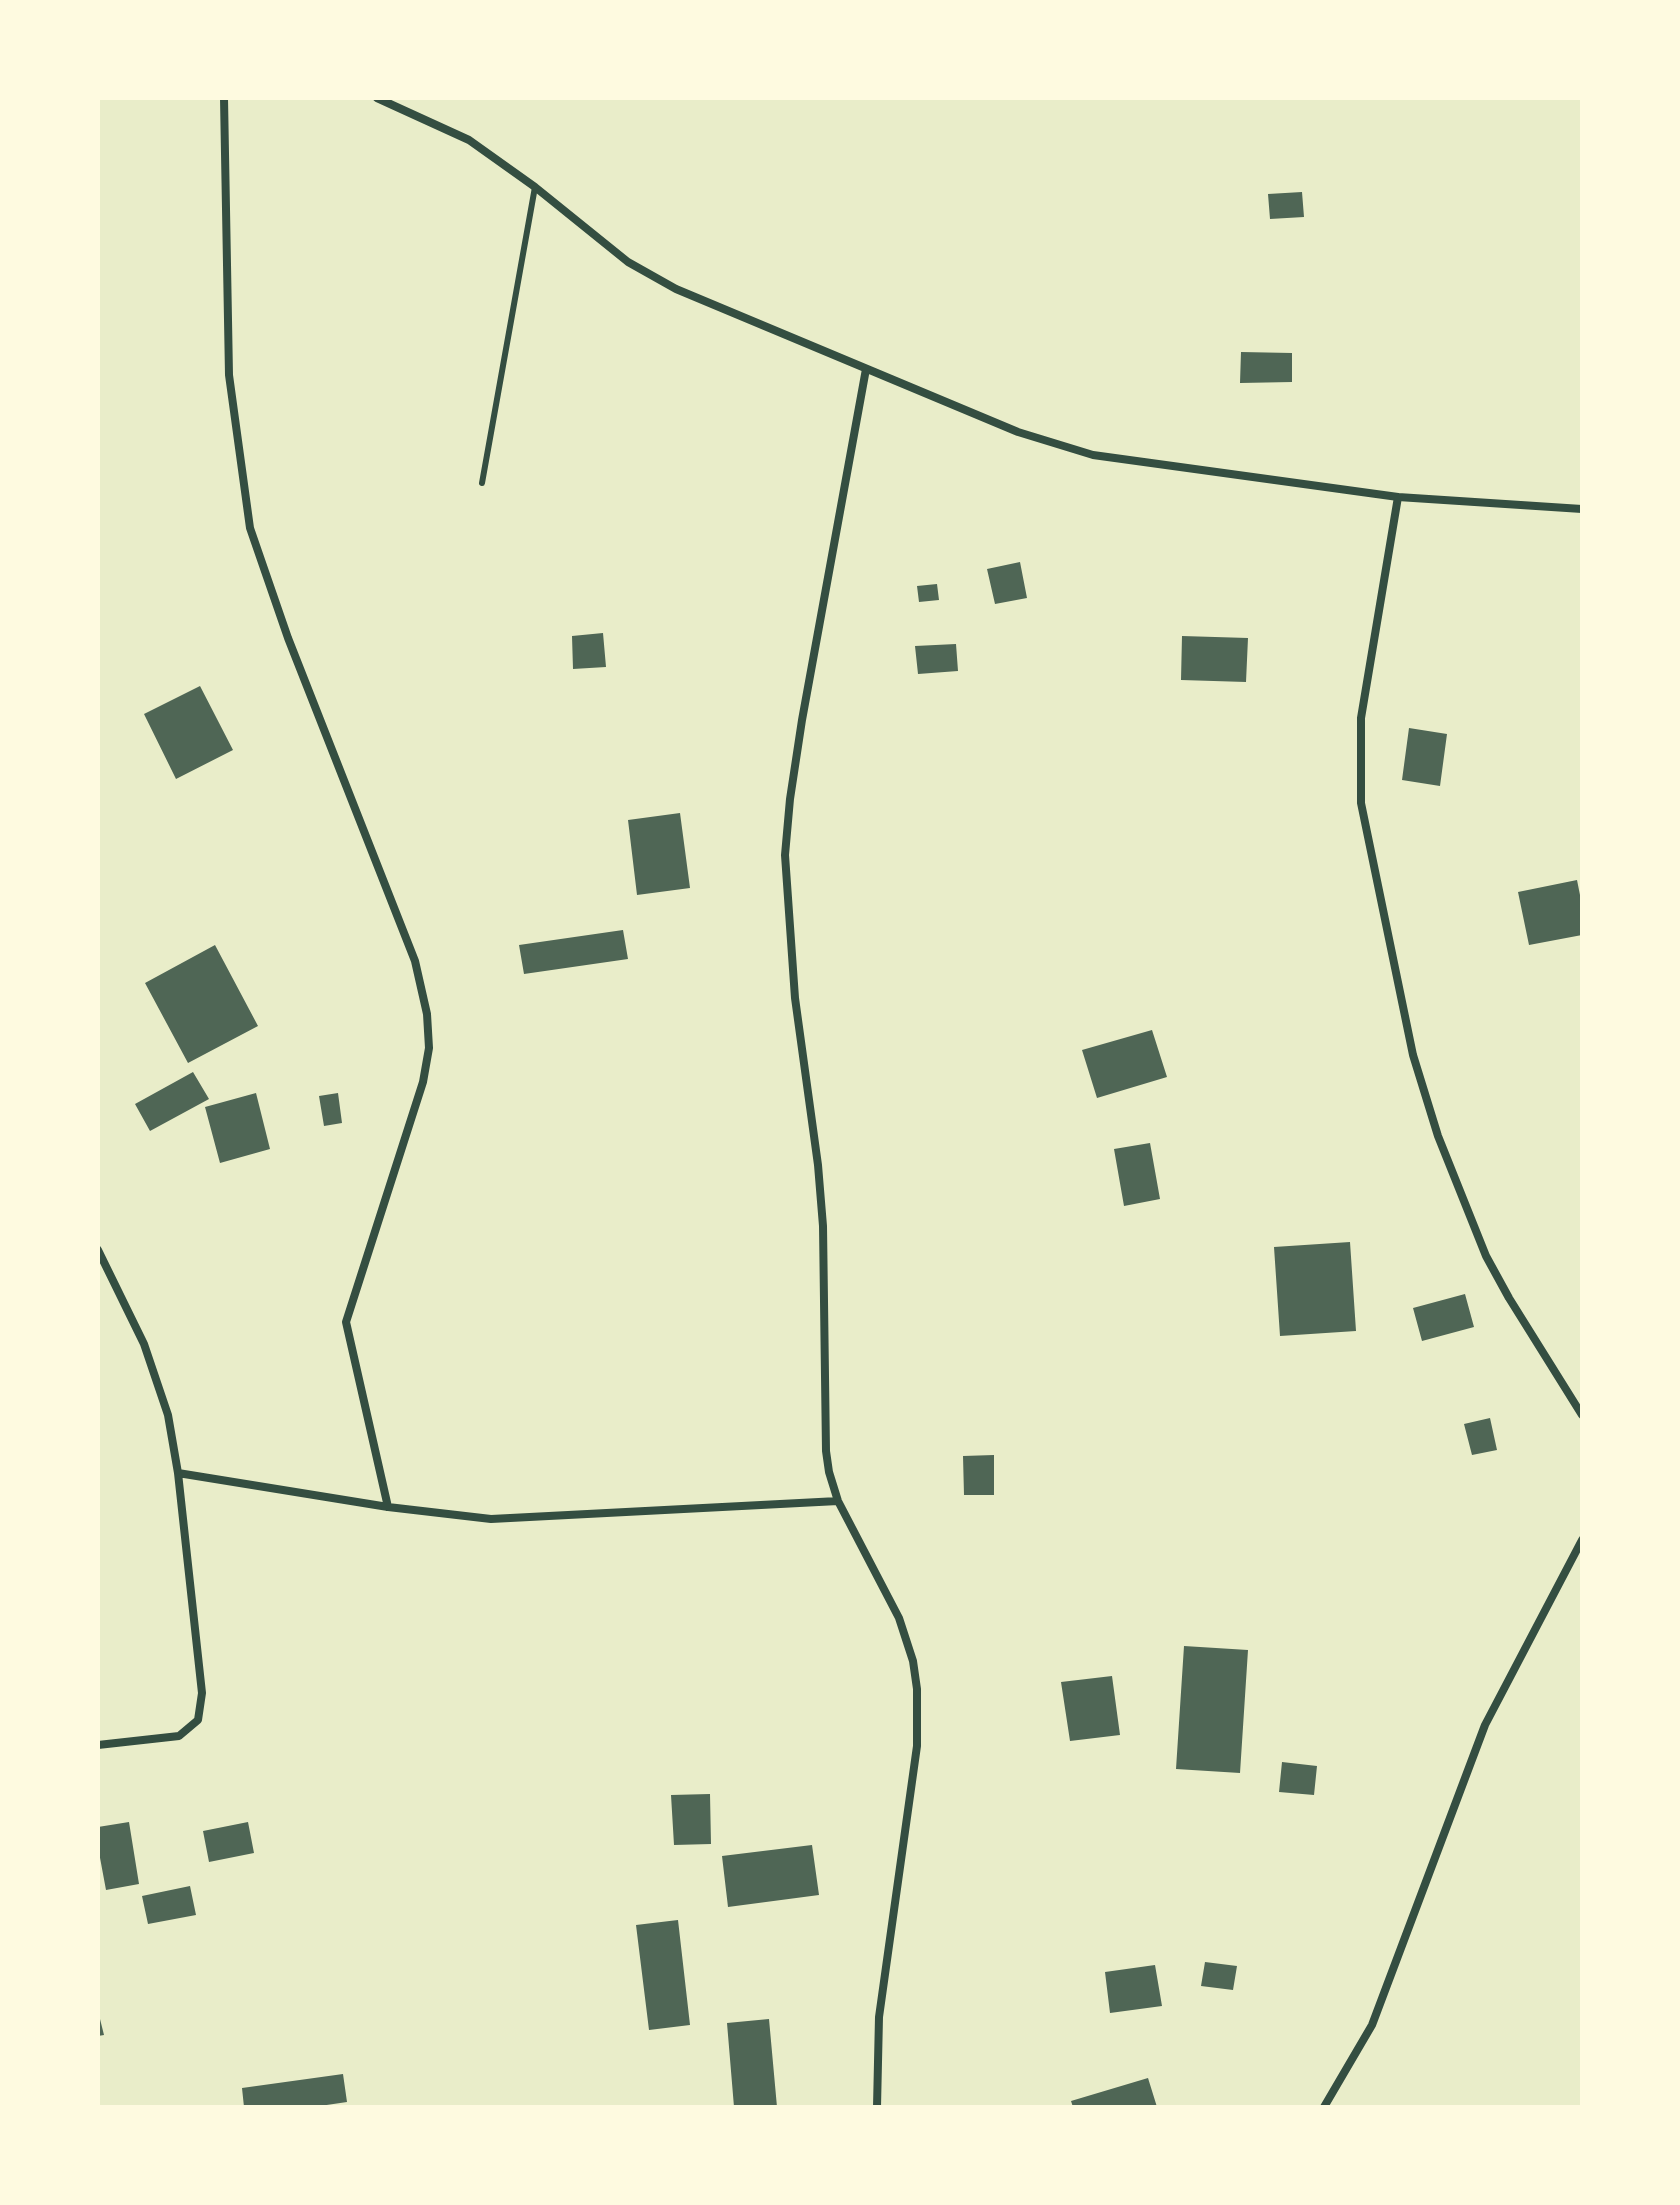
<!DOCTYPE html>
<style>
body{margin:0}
#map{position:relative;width:1680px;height:2205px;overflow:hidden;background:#e9edc9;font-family:Helvetica,sans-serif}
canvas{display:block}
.frame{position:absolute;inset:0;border:100px solid #fefae0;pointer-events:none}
</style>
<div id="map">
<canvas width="1680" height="2205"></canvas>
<div class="frame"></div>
</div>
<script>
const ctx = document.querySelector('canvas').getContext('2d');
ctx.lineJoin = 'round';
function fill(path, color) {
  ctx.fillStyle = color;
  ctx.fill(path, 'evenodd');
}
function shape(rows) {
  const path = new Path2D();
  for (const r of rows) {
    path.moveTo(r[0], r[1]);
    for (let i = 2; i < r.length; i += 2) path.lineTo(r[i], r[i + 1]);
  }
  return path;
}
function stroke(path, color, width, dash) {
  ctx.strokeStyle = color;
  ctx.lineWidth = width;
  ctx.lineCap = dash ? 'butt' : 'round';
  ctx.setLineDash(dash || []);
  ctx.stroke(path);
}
fill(shape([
 [1302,192,1304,217,1270,219,1268,194],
 [1241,352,1292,353,1292,382,1240,383],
 [1020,562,1027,598,995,604,987,569],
 [937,584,939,600,919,602,917,586],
 [603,633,606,667,573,669,572,636],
 [1182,636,1248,638,1246,682,1181,680],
 [956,644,958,671,918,674,915,646],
 [200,686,233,750,176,779,144,714],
 [1409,728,1447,734,1440,786,1402,780],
 [680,813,690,888,637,895,628,820],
 [1577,880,1582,905,1582,935,1529,945,1518,892],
 [623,930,628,959,524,974,519,945],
 [215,945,258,1026,188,1063,145,983],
 [1152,1030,1167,1077,1097,1098,1082,1050],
 [193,1072,209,1099,150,1131,135,1104],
 [256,1093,270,1149,220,1163,205,1107],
 [338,1093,342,1123,324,1126,319,1096],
 [1150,1143,1160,1199,1124,1206,1114,1149],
 [1350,1242,1356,1331,1280,1336,1274,1247],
 [1465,1294,1474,1327,1422,1341,1413,1308],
 [1490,1418,1497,1450,1472,1455,1464,1424],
 [994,1455,994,1495,964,1495,963,1456],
 [1184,1646,1248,1650,1240,1773,1176,1769],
 [1112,1676,1120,1735,1070,1741,1061,1682],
 [1282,1762,1317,1766,1314,1795,1279,1792],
 [710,1794,711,1844,674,1845,671,1795],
 [129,1822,139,1884,106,1890,98,1847,98,1827],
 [248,1822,254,1853,209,1862,203,1831],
 [812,1845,819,1895,728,1907,722,1856],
 [190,1886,196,1915,148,1924,142,1896],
 [678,1920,690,2025,649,2030,636,1925],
 [1205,1962,1237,1966,1233,1990,1201,1986],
 [1155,1965,1162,2006,1110,2013,1105,1972],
 [98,2011,104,2035,98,2036],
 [769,2019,777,2107,734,2107,727,2023],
 [343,2074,347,2102,313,2107,244,2107,242,2088],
 [1148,2078,1157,2107,1073,2107,1071,2101]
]), '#4f6655');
stroke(shape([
 [482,483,535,187]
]), '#344e41', 6);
stroke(shape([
 [224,98,229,375,250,528,288,638,415,961,427,1014,429,1048,423,1082,346,1322,388,1507],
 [377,98,469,140,535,187,628,262,676,289,1018,432,1093,455,1398,497,1582,509],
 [866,369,802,720,790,799,785,855,795,998,818,1165,823,1226,826,1451,829,1472,838,1501,899,1618,913,1661,917,1689,917,1746,879,2017,877,2107],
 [1398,497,1361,718,1361,803,1413,1055,1438,1136,1486,1256,1509,1298,1582,1415],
 [98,1250,144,1344,168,1415,178,1473,202,1693,198,1720,179,1736,98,1745],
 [178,1473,388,1507,491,1519,838,1501],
 [1324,2107,1372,2025,1485,1725,1582,1540]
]), '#344e41', 8);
</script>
